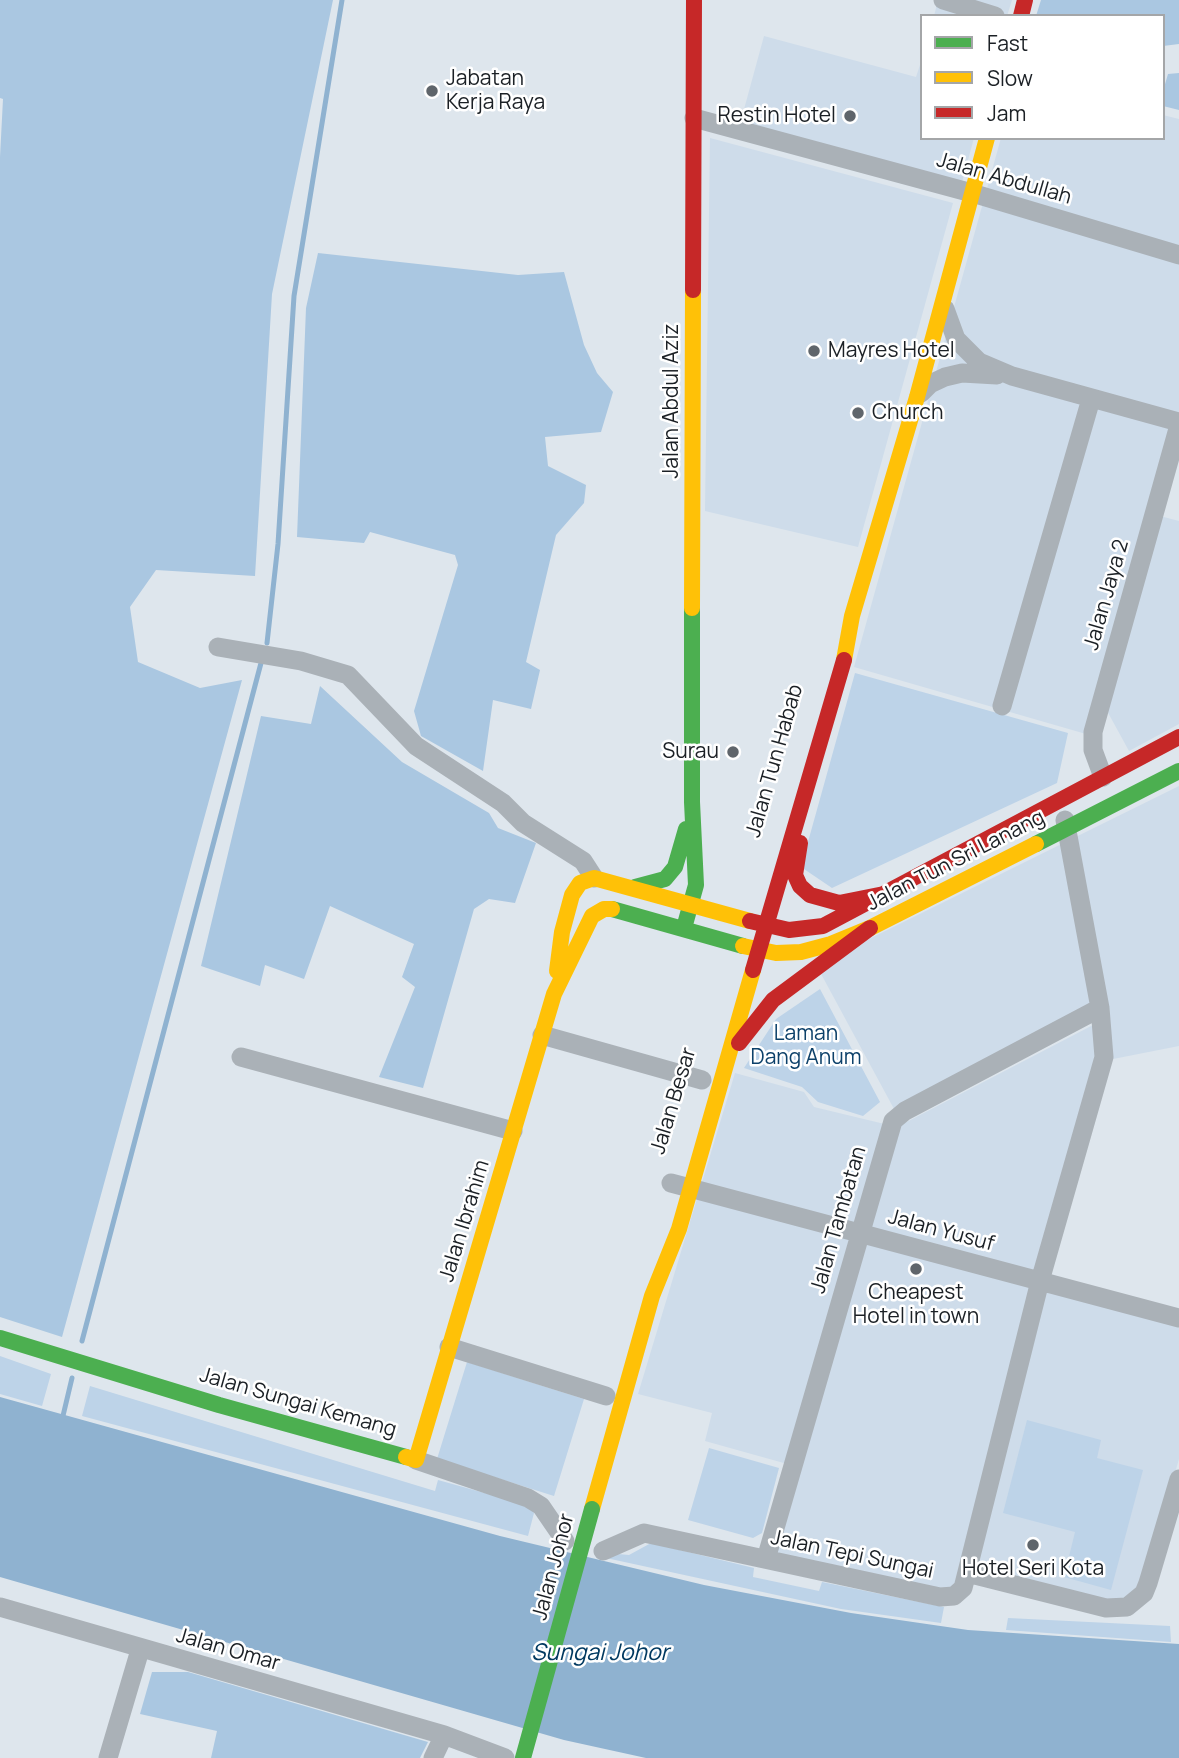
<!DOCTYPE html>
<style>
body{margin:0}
#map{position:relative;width:1179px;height:1758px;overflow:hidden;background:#dee6ed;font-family:Manrope,sans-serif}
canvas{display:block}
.legend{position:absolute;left:920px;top:14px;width:245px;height:126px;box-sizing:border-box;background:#fff;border:2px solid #a4a6a8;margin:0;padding:9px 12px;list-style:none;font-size:21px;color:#1b2025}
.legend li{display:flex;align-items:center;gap:14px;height:35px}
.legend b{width:35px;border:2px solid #a4a6a8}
</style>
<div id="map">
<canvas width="1179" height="1758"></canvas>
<ul class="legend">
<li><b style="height:9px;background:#4caf50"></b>Fast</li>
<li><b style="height:9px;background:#ffc107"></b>Slow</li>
<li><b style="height:9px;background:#c62828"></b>Jam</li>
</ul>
</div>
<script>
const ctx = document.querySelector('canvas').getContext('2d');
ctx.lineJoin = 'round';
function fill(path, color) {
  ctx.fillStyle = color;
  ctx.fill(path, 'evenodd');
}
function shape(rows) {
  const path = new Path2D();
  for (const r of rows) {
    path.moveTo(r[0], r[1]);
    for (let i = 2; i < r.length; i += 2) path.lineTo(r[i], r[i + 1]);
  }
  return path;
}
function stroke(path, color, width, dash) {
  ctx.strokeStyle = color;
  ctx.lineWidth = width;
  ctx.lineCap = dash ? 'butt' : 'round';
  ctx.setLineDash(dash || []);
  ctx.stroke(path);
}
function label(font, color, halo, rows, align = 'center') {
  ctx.font = font + ' Manrope,sans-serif';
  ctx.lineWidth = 5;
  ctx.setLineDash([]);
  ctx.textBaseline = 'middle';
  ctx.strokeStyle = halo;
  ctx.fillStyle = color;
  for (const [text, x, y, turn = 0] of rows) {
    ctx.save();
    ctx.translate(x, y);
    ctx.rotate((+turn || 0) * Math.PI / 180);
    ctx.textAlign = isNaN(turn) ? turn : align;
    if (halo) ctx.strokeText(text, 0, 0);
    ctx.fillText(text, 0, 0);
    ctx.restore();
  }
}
fill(shape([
 [938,0,1012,0,1007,16,934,16],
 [764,36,916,77,922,59,922,138,974,138,962,182,740,124],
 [1163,115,1179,119,1179,428,1086,734,854,667,1001,138,1163,138],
 [710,138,953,203,858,547,705,511],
 [1160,516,1179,521,1179,724,1129,751,1106,709],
 [1179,786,1179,1046,1108,1060,1106,1012,900,1120,820,972,863,942],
 [1095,1024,1098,1058,1047,1276,1179,1311,1179,1459,1144,1580,1134,1596,1114,1603,963,1565,952,1591,775,1553,798,1467,705,1441,712,1413,638,1394,735,1073,804,1092,814,1107,897,1127]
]), '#cedcea');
fill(shape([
 [855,673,1068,733,1057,783,832,888,801,867],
 [820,989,880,1102,863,1116,818,1102,802,1087,744,1068,776,1019],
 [0,1356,51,1374,42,1406,0,1394],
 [467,1362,584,1399,554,1496,437,1459],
 [90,1386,435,1491,438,1480,528,1505,534,1513,528,1536,82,1416],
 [1027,1420,1101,1440,1097,1458,1143,1470,1111,1590,1064,1577,1075,1532,1003,1513],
 [709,1448,779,1468,762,1533,753,1538,688,1520],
 [651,1543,754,1568,753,1577,819,1591,822,1582,944,1607,941,1623,841,1609,606,1558,607,1553,629,1555],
 [1008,1618,1170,1626,1171,1642,1006,1630]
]), '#bdd3e8');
fill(shape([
 [0,0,333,0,272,294,255,576,156,570,130,607,138,662,200,688,242,680,62,1337,0,1317,0,157,3,99,0,98],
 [1041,0,1179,0,1179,44,1163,46,1163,16,1036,16],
 [1179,73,1179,110,1163,106,1163,91,1168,74],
 [318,253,518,275,564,272,584,345,597,373,613,392,601,432,545,437,548,466,586,485,584,503,556,535,526,662,540,670,531,709,493,700,483,771,421,736,414,711,458,565,455,555,370,532,364,543,297,537,306,308],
 [320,686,402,762,489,813,498,828,536,843,515,903,489,899,474,909,423,1088,379,1077,415,987,402,977,414,944,330,906,304,979,265,965,260,986,201,966,261,716,311,724],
 [152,1672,188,1672,428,1742,420,1758,211,1758,217,1731,140,1714]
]), '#aac7e1');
fill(shape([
 [0,1397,500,1536,704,1585,851,1613,968,1630,1179,1644,1179,1758,646,1758,564,1740,0,1577]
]), '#8fb2d0');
stroke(shape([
 [267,643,278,544,294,296,342,0],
 [82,1341,261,663],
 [62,1420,72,1378]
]), '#8fb2d0', 5);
stroke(shape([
 [943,0,995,16],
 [694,118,972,193,1179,255],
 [945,309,956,339,979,362,1012,376,1179,422],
 [921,393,930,384,945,377,962,373,997,375],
 [218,647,301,661,348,675,416,746,503,803,523,823,583,861,594,878],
 [1002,706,1091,399],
 [1103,777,1093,750,1093,732,1179,425],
 [542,1035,702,1080],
 [241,1057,513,1131],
 [671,1183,1179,1318],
 [449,1347,606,1396],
 [416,1460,528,1498,541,1506,565,1541],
 [603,1551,644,1533,940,1597,954,1596,963,1588,1040,1281,1104,1057,1100,1008,1065,820],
 [766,1559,893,1121,905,1111,1100,1008],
 [967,1573,1106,1608,1127,1607,1144,1593,1148,1583,1179,1479],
 [0,1607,444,1735,505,1758],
 [108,1758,140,1650],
 [433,1758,444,1735]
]), '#aab1b7', 19);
stroke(shape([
 [1036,844,1179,771],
 [635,887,665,879,675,867,686,829],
 [612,909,743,946],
 [684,928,696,885,692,802,692,608],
 [0,1338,219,1405,406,1457]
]), '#4caf50', 16);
stroke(shape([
 [692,608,693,290],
 [844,660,852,616,917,397,987,138],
 [743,946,776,953,801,952,831,944,870,928,1036,844],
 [557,971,562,932,572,895,580,883,594,878,750,921],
 [406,1457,416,1460,554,994,592,916,604,909,612,909],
 [592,1509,652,1296,679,1229,753,970]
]), '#ffc107', 16);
stroke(shape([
 [1021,16,1025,0],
 [693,290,694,0],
 [800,843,795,875,800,886,810,895,839,903,884,894],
 [750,921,789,930,823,926,1179,737],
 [753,970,844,660],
 [739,1043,773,1000,870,928]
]), '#c62828', 16);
stroke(shape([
 [523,1758,592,1509]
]), '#4caf50', 16);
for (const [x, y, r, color] of [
 [432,91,7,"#5f656b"],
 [850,116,7,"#5f656b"],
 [814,351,7,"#5f656b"],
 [858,413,7,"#5f656b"],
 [733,752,7,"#5f656b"],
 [916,1269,7,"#5f656b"],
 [1033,1545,7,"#5f656b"]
]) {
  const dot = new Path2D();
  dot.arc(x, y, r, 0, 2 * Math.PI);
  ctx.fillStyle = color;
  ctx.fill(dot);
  stroke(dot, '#fff', 2.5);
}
label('21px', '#1b2025', '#fff', [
 ["Jabatan",446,79],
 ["Kerja Raya",446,103],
 ["Restin Hotel",836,116,"right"],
 ["Mayres Hotel",828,351],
 ["Church",872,413],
 ["Surau",719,752,"right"],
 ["Cheapest",916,1293,"center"],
 ["Hotel in town",916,1317,"center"],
 ["Hotel Seri Kota",1033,1569,"center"]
], 'left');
label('21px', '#1b2025', '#fff', [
 ["Jalan Abdullah",1004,179,16],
 ["Jalan Abdul Aziz",672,401,-90],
 ["Jalan Jaya 2",1107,595,-74],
 ["Jalan Tun Habab",775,761,-74],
 ["Jalan Tun Sri Lanang",956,861,-27],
 ["Jalan Besar",674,1101,-73],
 ["Jalan Tambatan",839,1220,-74],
 ["Jalan Ibrahim",465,1221,-73],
 ["Jalan Yusuf",941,1231,15],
 ["Jalan Sungai Kemang",298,1403,16],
 ["Jalan Tepi Sungai",852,1555,12],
 ["Jalan Johor",554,1567,-75],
 ["Jalan Omar",228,1650,16]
]);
label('21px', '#0d416a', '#fff', [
 ["Laman",806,1034],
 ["Dang Anum",806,1058]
]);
label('italic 23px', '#013960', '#fff', [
 ["Sungai Johor",600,1654]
]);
</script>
